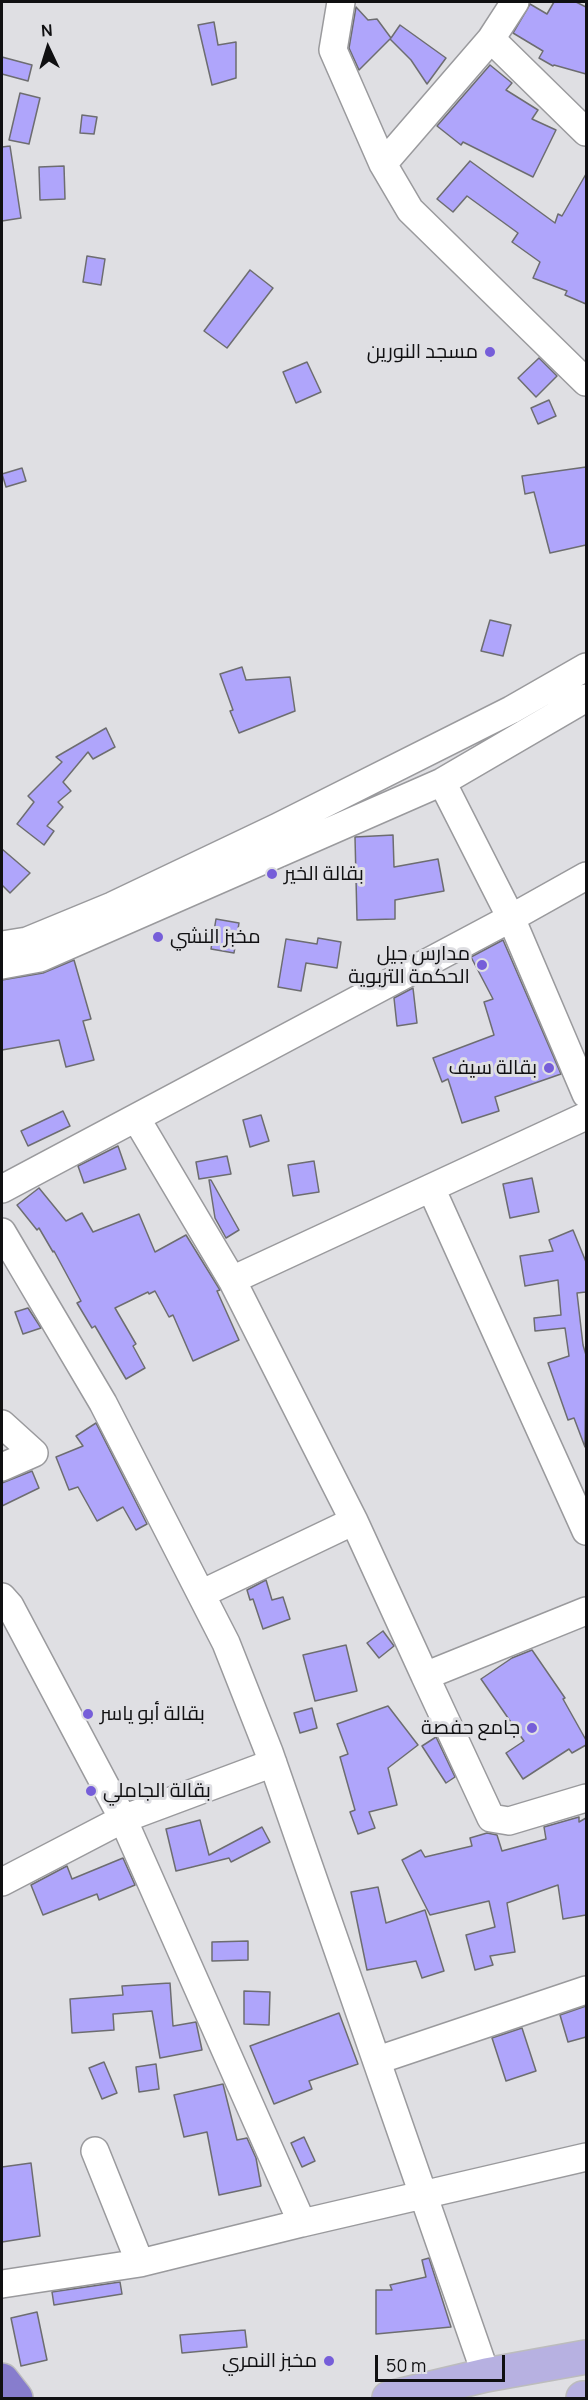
<!DOCTYPE html>
<meta charset="utf-8">
<style>
body{margin:0}
#map{position:relative;width:588px;height:2400px;overflow:hidden;background:#dfdfe3;font-family:Manrope,sans-serif}
canvas{display:block}
.frame{position:absolute;inset:0;border:3px solid #101012;pointer-events:none}
.north{position:absolute;left:18px;top:18px;width:60px;height:60px;-webkit-text-stroke:4px #dfdfe3;paint-order:stroke;rotate:356deg;font-size:16px;font-weight:700;line-height:24px;text-align:center;color:#101012}
.north::after{content:'';display:block;margin:auto;width:21px;height:27px;background:#101012;clip-path:polygon(50% 0,100% 100%,50% 72%,0 100%)}
.scale{position:absolute;left:375px;top:2355px;width:130px;height:27px;box-sizing:border-box;border:3px solid #101012;border-top:0;padding-left:8px;font-size:18px;line-height:21px;white-space:nowrap;color:#101012;-webkit-text-stroke:4px #dfdfe3;paint-order:stroke}
</style>
<div id="map">
<canvas width="588" height="2400"></canvas>
<div class="frame"></div>
<div class="north">N</div>
<div class="scale">50 m</div>
</div>
<script>
const ctx = document.querySelector('canvas').getContext('2d');
ctx.lineJoin = 'round';
function fill(path, color) {
  ctx.fillStyle = color;
  ctx.fill(path, 'evenodd');
}
function shape(rows) {
  const path = new Path2D();
  for (const r of rows) {
    path.moveTo(r[0], r[1]);
    for (let i = 2; i < r.length; i += 2) path.lineTo(r[i], r[i + 1]);
  }
  return path;
}
function stroke(path, color, width, dash) {
  ctx.strokeStyle = color;
  ctx.lineWidth = width;
  ctx.lineCap = dash ? 'butt' : 'round';
  ctx.setLineDash(dash || []);
  ctx.stroke(path);
}
function label(font, color, halo, rows, align = 'center') {
  ctx.font = font + ' Manrope,Cairo,sans-serif';
  ctx.lineWidth = 6;
  ctx.setLineDash([]);
  ctx.textBaseline = 'middle';
  ctx.strokeStyle = halo;
  ctx.fillStyle = color;
  for (const [text, x, y, turn = 0] of rows) {
    ctx.save();
    ctx.translate(x, y);
    ctx.rotate((+turn || 0) * Math.PI / 180);
    ctx.textAlign = isNaN(turn) ? turn : align;
    if (halo) ctx.strokeText(text, 0, 0);
    ctx.fillText(text, 0, 0);
    ctx.restore();
  }
}
const building = shape([
 [554,2,576,2,586,7,586,74,554,65,553,66,539,58,543,51,513,33,530,4,547,14,554,2],
 [356,7,368,20,377,19,391,38,400,25,446,58,427,84,411,60,390,39,359,70,349,48,356,7],
 [214,22,218,45,236,42,236,78,212,85,198,25,214,22],
 [2,57,32,65,28,81,2,74,2,57],
 [490,65,512,83,506,90,538,110,532,119,556,130,533,177,463,142,461,145,437,126,490,65],
 [20,93,40,98,29,144,9,140,20,93],
 [82,115,97,117,94,134,80,133,82,115],
 [10,146,21,218,2,221,2,147,10,146],
 [470,161,555,223,558,214,562,216,586,174,586,304,565,295,567,291,533,278,540,262,512,242,518,233,467,196,453,212,437,199,470,161],
 [64,166,65,199,40,200,39,167,64,166],
 [87,256,105,259,101,285,83,282,87,256],
 [250,270,273,288,227,348,204,331,250,270],
 [539,358,557,376,536,397,518,378,539,358],
 [307,362,321,392,296,403,283,372,307,362],
 [549,400,556,416,538,424,531,408,549,400],
 [586,467,586,545,550,553,534,492,525,494,522,476,586,467],
 [22,468,26,481,6,487,2,474,22,468],
 [490,620,511,625,503,656,481,651,490,620],
 [242,667,246,680,290,677,295,711,239,733,230,711,233,710,220,674,242,667],
 [106,728,115,747,93,759,88,752,63,782,71,791,58,802,63,807,47,826,54,831,44,845,17,824,34,802,28,796,62,762,56,757,106,728],
 [393,835,394,867,438,859,444,891,395,900,395,919,357,920,355,837,393,835],
 [2,849,30,873,10,893,2,885,2,849],
 [216,919,239,923,234,953,211,949,216,919],
 [318,938,341,942,337,968,306,963,301,991,278,987,286,939,317,944,318,938],
 [503,940,561,1074,495,1097,499,1111,462,1123,448,1079,442,1082,433,1058,494,1035,484,1002,493,999,471,957,503,940],
 [74,960,91,1019,83,1021,94,1060,66,1067,59,1040,2,1050,2,980,43,973,74,960],
 [413,988,417,1023,397,1026,394,998,413,988],
 [63,1111,70,1126,28,1146,21,1131,63,1111],
 [261,1115,269,1141,250,1147,243,1120,261,1115],
 [118,1146,126,1169,84,1183,78,1166,118,1146],
 [227,1156,231,1174,199,1179,196,1162,227,1156],
 [314,1161,319,1192,293,1196,288,1165,314,1161],
 [532,1178,539,1212,510,1218,503,1184,532,1178],
 [209,1180,211,1180,239,1230,226,1238,215,1218,209,1180],
 [39,1188,66,1221,82,1213,93,1232,139,1214,155,1252,186,1235,220,1290,217,1291,239,1340,193,1361,173,1315,169,1317,155,1291,149,1294,148,1292,115,1308,136,1344,133,1346,145,1368,126,1379,95,1326,92,1328,77,1303,81,1301,54,1251,53,1252,39,1228,37,1230,17,1205,39,1188],
 [573,1230,586,1262,586,1292,577,1293,583,1345,586,1355,585,1447,574,1418,568,1420,548,1363,569,1356,565,1328,535,1331,534,1318,561,1315,558,1280,525,1286,520,1256,553,1251,549,1240,573,1230],
 [28,1308,41,1328,23,1334,15,1312,28,1308],
 [96,1423,147,1524,136,1530,123,1507,97,1521,78,1487,69,1490,56,1457,83,1446,76,1436,96,1423],
 [32,1471,39,1488,2,1506,2,1483,32,1471],
 [266,1580,272,1600,283,1597,290,1619,263,1629,253,1599,250,1600,247,1590,266,1580],
 [383,1631,394,1646,379,1658,367,1643,383,1631],
 [346,1645,357,1691,315,1701,303,1655,346,1645],
 [532,1650,565,1698,563,1699,586,1740,586,1745,572,1753,569,1749,523,1779,506,1753,524,1741,481,1679,512,1658,532,1650],
 [388,1706,418,1745,388,1768,397,1805,369,1812,375,1828,358,1834,350,1812,355,1810,340,1757,348,1754,337,1724,388,1706],
 [312,1708,317,1728,300,1733,294,1713,312,1708],
 [436,1737,455,1777,446,1783,422,1746,436,1737],
 [579,1817,579,1822,586,1818,586,1915,563,1919,558,1885,507,1903,515,1952,490,1956,493,1965,475,1970,466,1935,495,1927,489,1901,430,1915,402,1860,421,1850,425,1857,472,1846,470,1838,487,1833,497,1835,502,1851,546,1839,544,1827,579,1817],
 [200,1820,209,1855,262,1827,270,1842,231,1862,229,1858,176,1871,166,1829,200,1820],
 [123,1858,135,1885,99,1900,97,1894,43,1915,31,1885,67,1866,72,1879,123,1858],
 [378,1887,386,1923,425,1910,444,1971,422,1978,416,1961,367,1970,351,1892,378,1887],
 [248,1941,248,1960,212,1961,212,1942,248,1941],
 [170,1983,173,2026,196,2022,202,2050,160,2058,152,2011,113,2014,114,2030,72,2033,70,1999,123,1995,122,1986,170,1983],
 [244,1991,270,1992,269,2025,244,2024,244,1991],
 [586,2006,586,2037,568,2042,560,2015,586,2006],
 [339,2013,358,2064,309,2081,312,2089,274,2104,250,2046,339,2013],
 [522,2028,536,2071,506,2081,492,2038,522,2028],
 [104,2062,117,2093,102,2099,89,2068,104,2062],
 [156,2064,159,2089,139,2092,136,2067,156,2064],
 [223,2084,237,2140,247,2138,256,2158,261,2186,219,2195,207,2132,184,2137,174,2095,223,2084],
 [304,2137,315,2161,302,2167,291,2143,304,2137],
 [31,2163,40,2236,2,2242,2,2167,31,2163],
 [429,2258,451,2327,376,2334,376,2290,392,2290,390,2285,426,2277,422,2260,429,2258],
 [120,2282,122,2294,54,2305,52,2292,120,2282],
 [37,2312,47,2360,21,2366,11,2318,37,2312],
 [245,2330,247,2347,182,2353,180,2335,245,2330]
]);
fill(building, '#afa5fb');
stroke(building, '#6d6d70', 1.5);
const minor = shape([
 [341,2,333,50,383,164,410,210,586,382],
 [491,39,586,132],
 [383,164,491,39,515,2],
 [586,876,511,918,586,1094],
 [2,945,27,941,112,906,278,827,511,710,586,667],
 [2,965,40,958,442,782,586,698],
 [136,1118,232,1280,586,1116],
 [431,1188,586,1531],
 [2,1189,511,918,442,782],
 [2,1232,103,1403,226,1643,269,1752,486,2375],
 [232,1280,354,1521,425,1676,586,1611],
 [2,1424,34,1453,2,1467],
 [201,1594,354,1521],
 [2,1597,10,1606,123,1819,302,2223,140,2263,95,2151],
 [425,1676,491,1818,509,1821,586,1798],
 [2,1882,123,1819,273,1763],
 [378,2060,586,1990],
 [302,2223,586,2157],
 [2,2284,140,2263]
]);
const major = shape([
 [389,2398,486,2375,586,2357],
 [583,2398,586,2398]
]);
const highway = shape([
 [2,2380,16,2398]
]);
stroke(minor, '#9a9a9d', 30);
stroke(major, '#bcbcbd', 36);
stroke(highway, '#bcbcbd', 36);
stroke(minor, '#fff', 27);
stroke(major, '#b7b1e1', 33);
stroke(highway, '#877dcd', 33);
for (const [x, y, r, color] of [
 [490,352,6,"#765ed9"],
 [272,874,6,"#765ed9"],
 [158,937,6,"#765ed9"],
 [482,965,6,"#765ed9"],
 [549,1068,6,"#765ed9"],
 [88,1714,6,"#765ed9"],
 [532,1728,6,"#765ed9"],
 [91,1791,6,"#765ed9"],
 [329,2361,6,"#765ed9"]
]) {
  const dot = new Path2D();
  dot.arc(x, y, r, 0, 2 * Math.PI);
  ctx.fillStyle = color;
  ctx.fill(dot);
  stroke(dot, '#dfdfe3', 2);
}
label('20px', '#101012', '#dfdfe3', [
 ["مسجد النورين",478,352],
 ["بقالة الخير",284,874,"left"],
 ["مخبز النشي",170,937,"left"],
 ["مدارس جيل",470,954],
 ["الحكمة التربوية",470,977],
 ["بقالة سيف",537,1068],
 ["بقالة أبو ياسر",100,1714,"left"],
 ["جامع حفصة",520,1728],
 ["بقالة الجاملي",103,1791,"left"],
 ["مخبز النمري",317,2361]
], 'right');
</script>
